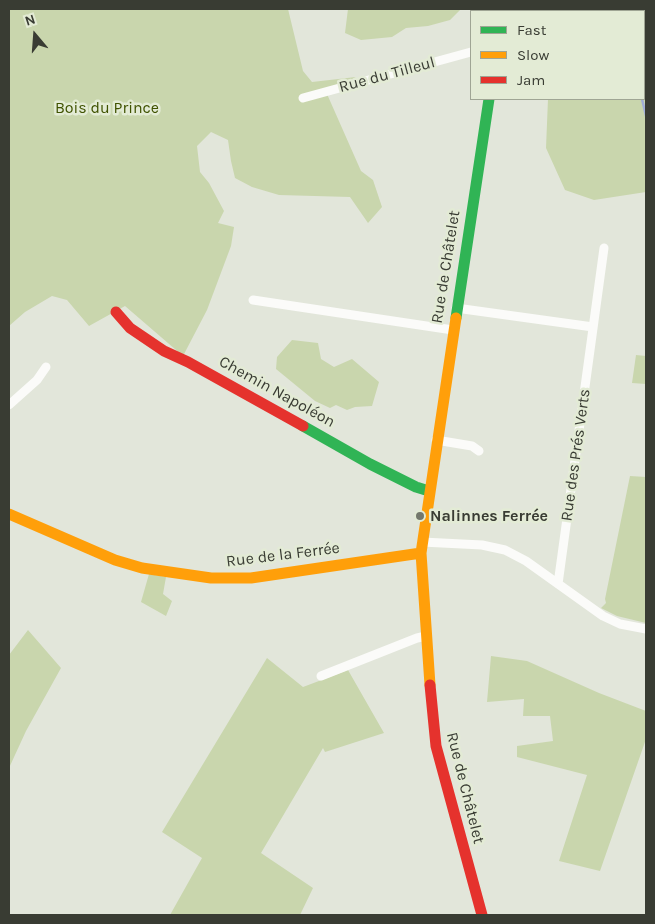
<!DOCTYPE html>
<meta charset="utf-8">
<style>
body{margin:0}
#map{position:relative;width:655px;height:924px;overflow:hidden;background:#e2e6da;font-family:Karla,sans-serif}
canvas{display:block}
.frame{position:absolute;inset:0;border:10px solid #393c33;pointer-events:none}
.legend{position:absolute;left:470px;top:10px;width:175px;height:90px;box-sizing:border-box;background:#e3ebd5;border:1px solid #9fa594;margin:0;padding:6px 9px;list-style:none;font-size:15px;color:#393c33}
.legend li{display:flex;align-items:center;gap:10px;height:25px}
.legend b{width:25px;border:1px solid #9fa594}
.north{position:absolute;left:10px;top:10px;width:50px;height:50px;-webkit-text-stroke:4px #e3ebd5;paint-order:stroke;rotate:342deg;font-size:14px;font-weight:700;line-height:20px;text-align:center;color:#393c33}
.north::after{content:'';display:block;margin:auto;width:18px;height:22px;background:#393c33;clip-path:polygon(50% 0,100% 100%,50% 72%,0 100%)}
</style>
<div id="map">
<canvas width="655" height="924"></canvas>
<div class="frame"></div>
<ul class="legend">
<li><b style="height:6px;background:#30b455"></b>Fast</li>
<li><b style="height:6px;background:#ff9f0a"></b>Slow</li>
<li><b style="height:6px;background:#e5322d"></b>Jam</li>
</ul>
<div class="north">N</div>
</div>
<script>
const ctx = document.querySelector('canvas').getContext('2d');
ctx.lineJoin = 'round';
function fill(path, color) {
  ctx.fillStyle = color;
  ctx.fill(path, 'evenodd');
}
function shape(rows) {
  const path = new Path2D();
  for (const r of rows) {
    path.moveTo(r[0], r[1]);
    for (let i = 2; i < r.length; i += 2) path.lineTo(r[i], r[i + 1]);
  }
  return path;
}
function stroke(path, color, width, dash) {
  ctx.strokeStyle = color;
  ctx.lineWidth = width;
  ctx.lineCap = dash ? 'butt' : 'round';
  ctx.setLineDash(dash || []);
  ctx.stroke(path);
}
function label(font, color, halo, rows, align = 'center') {
  ctx.font = font + ' Karla,sans-serif';
  ctx.lineWidth = 5;
  ctx.setLineDash([]);
  ctx.textBaseline = 'middle';
  ctx.strokeStyle = halo;
  ctx.fillStyle = color;
  for (const [text, x, y, turn = 0] of rows) {
    ctx.save();
    ctx.translate(x, y);
    ctx.rotate((+turn || 0) * Math.PI / 180);
    ctx.textAlign = isNaN(turn) ? turn : align;
    if (halo) ctx.strokeText(text, 0, 0);
    ctx.fillText(text, 0, 0);
    ctx.restore();
  }
}
fill(shape([
 [9,9,288,9,303,71,312,82,356,77,327,94,361,171,373,180,382,207,368,223,350,197,279,195,252,187,235,178,231,161,228,140,211,132,197,146,200,172,209,183,224,211,218,223,234,227,231,246,207,310,183,356,125,306,89,326,67,300,52,296,25,312,9,326],
 [348,9,461,9,450,20,428,26,406,28,392,37,361,40,345,33],
 [577,9,646,9,646,192,594,200,565,190,546,148,548,99,644,99,644,11,577,11],
 [292,340,318,343,321,359,334,367,352,359,379,382,372,406,355,407,347,410,336,405,330,408,315,401,276,369,277,357],
 [636,355,646,356,646,384,632,383],
 [630,476,646,477,646,623,617,616,601,608,606,603,605,599],
 [149,574,166,577,163,594,172,601,166,616,141,602],
 [28,630,61,668,26,731,9,768,9,655],
 [491,656,527,661,599,693,646,711,646,739,600,871,559,861,587,775,517,757,517,746,553,741,550,716,523,716,524,699,487,702],
 [267,658,303,687,348,670,384,733,325,752,323,748,261,853,313,888,300,915,170,915,202,858,162,832]
]), '#c9d6ad');
stroke(shape([
 [623,9,623,11],
 [642,99,646,116]
]), '#a2afd8', 2.5);
stroke(shape([
 [502,11,502,9],
 [303,98,471,52],
 [253,300,453,330],
 [456,308,593,327],
 [9,405,37,380,46,367],
 [436,440,472,446,479,451],
 [422,542,482,545,505,550,526,561,603,616,620,624,646,629],
 [558,584,604,248],
 [321,676,417,638,426,636]
]), '#fbfbf9', 9);
stroke(shape([
 [456,318,489,99],
 [303,426,370,464,416,487,429,491]
]), '#30b455', 11);
stroke(shape([
 [9,514,115,560,142,568,211,578,251,578,421,553],
 [430,685,421,553,456,318]
]), '#ff9f0a', 11);
stroke(shape([
 [116,312,130,328,164,351,188,362,303,426],
 [430,685,436,746,482,915]
]), '#e5322d', 11);
for (const [x, y, r, color] of [
 [420,516,5,"#74786d"]
]) {
  const dot = new Path2D();
  dot.arc(x, y, r, 0, 2 * Math.PI);
  ctx.fillStyle = color;
  ctx.fill(dot);
  stroke(dot, '#e3ebd5', 2);
}
label('16px', '#393c33', '#e3ebd5', [
 ["Rue du Tilleul",387,75,-15],
 ["Rue de Châtelet",446,267,-81],
 ["Chemin Napoléon",277,392,29],
 ["Rue des Prés Verts",576,455,-82],
 ["Rue de la Ferrée",283,555,-7],
 ["Rue de Châtelet",465,788,76]
]);
label('16px', '#3f5200', '#e3ebd5', [
 ["Bois du Prince",107,108]
]);
label('bold 16px', '#393c33', '#e3ebd5', [
 ["Nalinnes Ferrée",430,516]
], 'left');
</script>
